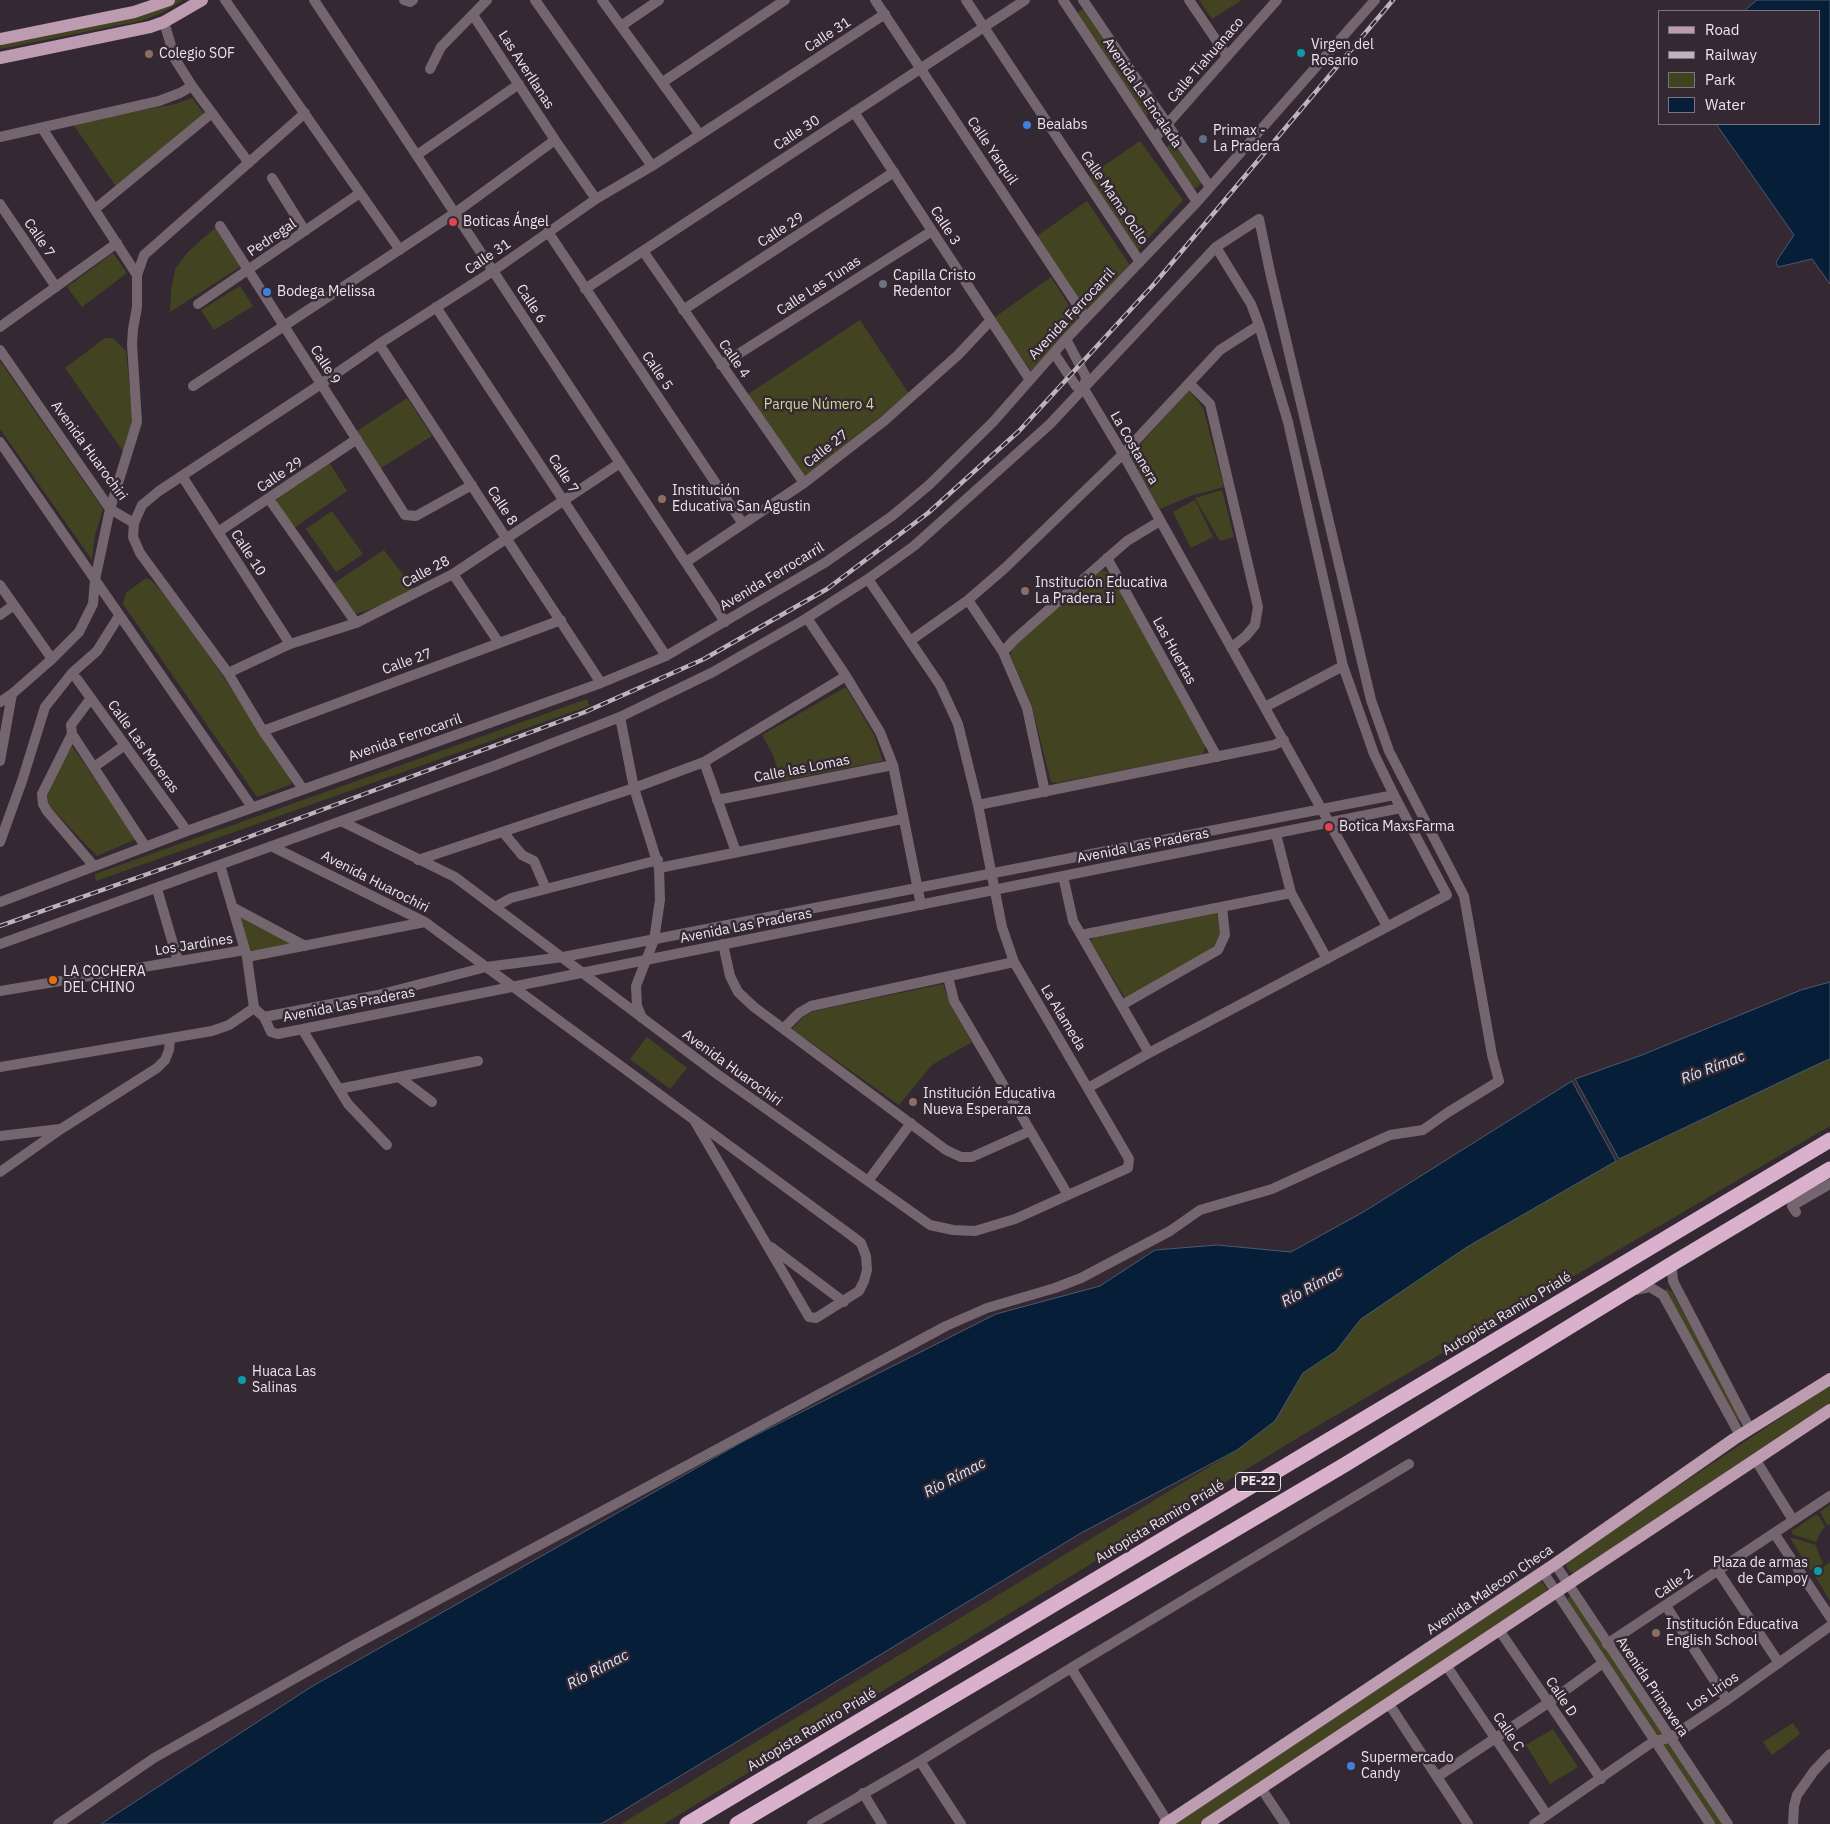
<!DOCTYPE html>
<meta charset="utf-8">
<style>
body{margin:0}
#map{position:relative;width:1830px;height:1824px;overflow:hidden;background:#342933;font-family:"IBM Plex Sans",sans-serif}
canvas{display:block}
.legend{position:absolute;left:1658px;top:10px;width:162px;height:115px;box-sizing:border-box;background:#342933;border:1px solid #7e747d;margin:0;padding:6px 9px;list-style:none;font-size:15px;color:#ede5ec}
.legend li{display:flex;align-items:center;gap:10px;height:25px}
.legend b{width:25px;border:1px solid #7e747d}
</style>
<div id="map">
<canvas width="1830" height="1824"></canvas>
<ul class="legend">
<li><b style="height:6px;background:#bd9cb1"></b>Road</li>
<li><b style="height:6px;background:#bdb4bc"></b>Railway</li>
<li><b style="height:14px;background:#424421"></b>Park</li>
<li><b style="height:14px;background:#071e38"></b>Water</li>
</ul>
</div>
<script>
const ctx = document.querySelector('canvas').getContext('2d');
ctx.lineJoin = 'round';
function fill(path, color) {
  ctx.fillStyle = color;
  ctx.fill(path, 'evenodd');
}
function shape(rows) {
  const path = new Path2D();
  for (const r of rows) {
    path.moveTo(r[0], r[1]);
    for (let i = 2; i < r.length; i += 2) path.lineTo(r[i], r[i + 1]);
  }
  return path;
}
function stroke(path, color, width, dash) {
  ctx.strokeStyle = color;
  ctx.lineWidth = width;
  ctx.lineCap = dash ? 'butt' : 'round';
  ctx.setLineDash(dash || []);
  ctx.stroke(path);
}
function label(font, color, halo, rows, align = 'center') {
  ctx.font = font + ' "IBM Plex Sans",sans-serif';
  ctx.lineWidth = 5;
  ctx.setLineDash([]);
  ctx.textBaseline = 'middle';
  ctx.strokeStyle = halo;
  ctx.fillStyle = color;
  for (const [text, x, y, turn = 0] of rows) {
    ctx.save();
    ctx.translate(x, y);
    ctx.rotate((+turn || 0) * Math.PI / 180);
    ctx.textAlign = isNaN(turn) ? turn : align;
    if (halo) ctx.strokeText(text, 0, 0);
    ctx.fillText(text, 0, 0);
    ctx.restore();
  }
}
fill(shape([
 [175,0,183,0,162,13,140,21,0,49,0,43,162,8],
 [1199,0,1242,0,1212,19],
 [1083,9,1152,111,1146,116,1077,13],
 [192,98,204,114,117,188,73,124,175,104],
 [1140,141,1183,200,1137,251,1089,176],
 [1173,142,1201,183,1197,188,1193,187,1166,147],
 [1087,201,1131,267,1087,312,1037,236],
 [215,228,240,267,170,312,171,291,175,269,188,252],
 [113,253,127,273,82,307,67,287],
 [1051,277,1078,320,1031,371,994,318],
 [240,286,253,306,214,330,201,310],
 [860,320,909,394,804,477,747,395],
 [105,338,113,338,126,351,133,422,125,454,65,368],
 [0,361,103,509,95,535,92,560,0,429],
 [1189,390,1203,408,1224,487,1193,495,1160,509,1130,456],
 [407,398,432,436,381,468,357,431],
 [329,462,347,491,294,528,276,502,277,498],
 [1222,490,1234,537,1220,541,1195,498],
 [1195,500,1213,537,1191,548,1173,512],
 [332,511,363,554,336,572,306,529],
 [384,550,415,590,381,606,355,614,333,584],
 [1102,570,1110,573,1206,744,1203,754,1057,783,1051,782,1031,703,1010,655,1014,646],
 [146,578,151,580,163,593,217,667,291,780,292,784,257,797,123,604,126,593],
 [846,687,874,735,883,761,781,781,773,755,762,735],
 [587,699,589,706,96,881,95,874],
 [72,746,136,839,97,856,50,807,48,802,48,789],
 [238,912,293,943,250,951],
 [1217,912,1220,935,1216,944,1208,951,1125,998,1090,941,1093,938],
 [943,984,951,1006,972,1042,932,1065,899,1105,792,1029,803,1017,814,1011],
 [647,1037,687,1068,670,1089,630,1059],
 [1830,1060,1830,1126,1309,1431,664,1824,621,1824,1237,1450,1275,1421,1303,1373,1336,1351,1360,1319,1467,1247,1616,1161,1816,1065],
 [1666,1288,1672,1292,1741,1417,1741,1421,1737,1419,1666,1293],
 [1830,1385,1830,1404,1575,1573,1570,1572,1566,1566,1567,1560],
 [1830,1505,1830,1524,1827,1525,1820,1512],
 [1815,1515,1819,1516,1825,1527,1821,1531,1816,1542,1792,1534,1792,1531],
 [1790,1538,1793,1538,1816,1545,1819,1555,1823,1563,1813,1570,1810,1570],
 [1830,1562,1830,1601,1814,1574],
 [1541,1581,1547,1589,1546,1594,1199,1824,1177,1824,1179,1819,1535,1582],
 [1571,1596,1723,1824,1714,1824,1566,1600],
 [1793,1723,1800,1734,1772,1755,1763,1742],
 [1553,1729,1578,1767,1550,1784,1526,1745]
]), '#424421');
const water = shape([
 [1757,0,1830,0,1830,284,1812,259,1778,267,1776,262,1794,235,1716,124,1819,124,1819,11,1744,11,1757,0],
 [1830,982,1830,1059,1816,1065,1619,1159,1575,1079,1642,1055,1801,990,1830,982],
 [1572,1081,1616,1161,1467,1247,1361,1319,1336,1351,1303,1373,1275,1421,1237,1450,1081,1533,601,1824,101,1824,311,1687,744,1441,996,1314,1100,1286,1155,1250,1217,1245,1291,1252,1365,1211,1572,1081]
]);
fill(water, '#071e38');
stroke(water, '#4c5a6e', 1);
stroke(shape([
 [225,0,400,250],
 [314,0,725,622],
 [404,0,410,2,413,0],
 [535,0,652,166],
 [602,0,700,135],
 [875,0,1086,318],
 [966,0,1140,262],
 [1063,0,1197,202],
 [1083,0,1210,187],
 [1189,0,1227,56],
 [473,15,555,140,596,199],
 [164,22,175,59,192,86,249,163],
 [621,26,659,0],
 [430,69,441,47,487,0],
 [663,82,785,0],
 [854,112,1030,380],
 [42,128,137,275],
 [0,137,159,101,180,93,192,86],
 [1155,138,1277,0],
 [417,155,519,84],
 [272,178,305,231],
 [0,204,56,287],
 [95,209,212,113],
 [220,226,405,515,416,516,472,485],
 [548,232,743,524],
 [643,251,804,483],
 [585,289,1025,0],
 [198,304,360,193],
 [436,307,666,656],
 [683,310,894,172],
 [0,327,117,243],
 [1066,339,1086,377,1084,388],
 [379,344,601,683],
 [0,350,110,509,134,523,133,537,140,553,228,673,263,731,303,789],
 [1054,353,1076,386,1084,389,1123,454,1387,926],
 [721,365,932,231],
 [1189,383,1210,404,1258,607,1255,625,1246,636,1231,648],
 [193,386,455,213,555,140],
 [0,442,252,807],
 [182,476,290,644],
 [269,499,356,623],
 [134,523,142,505,159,491,321,384,379,344,493,271,596,199,652,166,885,14],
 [218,532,357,439],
 [1107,558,1217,757],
 [686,562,804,483,884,421,958,355,990,321],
 [453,574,499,643],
 [0,585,52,659],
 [968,600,1003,652,1027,708,1045,792],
 [0,615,14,605],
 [807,618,846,676,880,732,893,765,921,905],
 [910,641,968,600,1005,568,1123,454,1220,350,1259,325],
 [1003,652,1014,640,1127,541,1160,521],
 [228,673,290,644,356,623,453,574,620,463],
 [77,679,187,831],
 [0,702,12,694,52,659,79,632,93,604,95,580,110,509,137,422,132,344,133,329,137,307,137,275,144,255,305,113],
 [1265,707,1343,666],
 [620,717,634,788,659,868,660,900,654,940,636,986,637,1006,642,1018],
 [263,731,561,620],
 [72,734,71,725,91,698],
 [0,761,12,694],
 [704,762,736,852],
 [94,767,125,745],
 [717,800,893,765],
 [978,805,1274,745,1284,740],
 [341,821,455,877,717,1074,930,1225,953,1230,975,1231,1015,1219,1128,1168,1129,1159,1014,962,1002,927,978,805,958,724,940,685,868,579],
 [503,832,522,855,534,861,546,889],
 [1276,834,1291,893,1327,959],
 [0,842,22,781,45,707,72,673,97,651,119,616],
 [271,846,425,922,852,1236,861,1243,866,1256,867,1270,864,1281,859,1291,816,1318,809,1317,694,1120],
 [418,860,634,788,704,762,846,676],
 [93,865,47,811,43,804,42,794,72,734,145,846],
 [220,865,247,957,254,1008,264,1017,271,1032,278,1034,1401,808],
 [659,868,902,819],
 [1063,876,1073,921,1149,1053],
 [157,889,178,961],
 [0,902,187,831,601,683,666,656,826,562,892,516,929,485,993,422,1066,339,1197,202,1375,0],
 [232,907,305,946],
 [495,907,511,898,658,860],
 [1081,935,1291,893],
 [0,944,491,767,620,717,713,672,807,618,868,579,914,546,1050,424,1216,247,1259,219,1270,272,1371,700,1389,751,1464,896,1492,1055,1499,1081,1447,1113,1423,1130,1390,1135,1272,1189,1200,1210,1170,1231,1081,1278,1055,1288,987,1308,946,1326,352,1646,154,1758,58,1824],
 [723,944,730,976,738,992,754,1007,946,1150,961,1157,972,1157,1030,1131],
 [247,957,425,922],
 [948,977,954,1001,1068,1195],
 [0,991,245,950],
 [1122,1005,1218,950,1225,935,1222,907],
 [264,1017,378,995,486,967,563,957,1394,795],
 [784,1028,799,1013,811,1006,1014,962],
 [302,1029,348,1104,387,1145],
 [0,1067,212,1031,229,1025,254,1008],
 [399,1077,432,1102],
 [1088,1088,1149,1053,1447,895,1394,795,1374,754,1343,666,1288,422,1259,325,1251,304,1216,247],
 [339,1089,478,1061],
 [0,1136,60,1129],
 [0,1172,61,1129,157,1068,165,1060,169,1050,170,1039],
 [868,1181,911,1123],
 [1796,1212,1792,1206,1830,1184],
 [771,1247,844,1302],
 [1675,1262,1672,1269,1673,1281,1750,1429],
 [1635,1290,1650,1287,1663,1295,1740,1435],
 [1755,1459,1793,1520],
 [1774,1533,1830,1617],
 [1555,1564,1728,1824],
 [1718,1571,1779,1663],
 [1543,1572,1710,1824],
 [1666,1606,1727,1700],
 [1499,1630,1601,1779],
 [1607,1644,1830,1496],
 [1446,1665,1547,1815],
 [1071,1668,1169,1824],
 [1389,1704,1468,1824],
 [920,1761,961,1824],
 [1437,1777,1548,1703,1603,1663],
 [1261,1788,1285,1824],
 [863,1793,882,1824],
 [812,1824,920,1761,1071,1668,1409,1464],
 [1534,1824,1654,1741,1670,1738,1727,1700,1830,1626],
 [1793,1824,1794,1806,1797,1795,1814,1771,1830,1754]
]), '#75656f', 10);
stroke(shape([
 [0,39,134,12,169,0],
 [0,58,150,27,164,22,202,0],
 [1165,1824,1555,1564,1734,1439,1830,1379],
 [1207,1824,1830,1410]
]), '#bd9cb1', 12);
stroke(shape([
 [687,1824,1830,1140],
 [737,1824,1346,1464,1675,1262,1830,1169]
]), '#dab1cc', 15);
const rail = shape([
 [0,926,176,864,585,712,704,659,827,589,928,513,1019,431,1155,283,1393,0]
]);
stroke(rail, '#bdb4bc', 4.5);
stroke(rail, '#342933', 2.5, [8]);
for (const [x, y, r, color] of [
 [1301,53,5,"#0f9aa8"],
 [149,54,5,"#8d6e63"],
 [1027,125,5,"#3f7fe0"],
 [1203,139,5,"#5c6f8a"],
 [453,222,5,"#e0444e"],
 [883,284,5,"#6b7280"],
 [267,292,5,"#3f7fe0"],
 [662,499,5,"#8d6e63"],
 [1025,591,5,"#8d6e63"],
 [1329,827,5,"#e0444e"],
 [53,980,5,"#e8710a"],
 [913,1102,5,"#8d6e63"],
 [242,1380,5,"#0f9aa8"],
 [1818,1571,5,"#0f9aa8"],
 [1656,1633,5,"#8d6e63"],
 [1351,1766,5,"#3f7fe0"]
]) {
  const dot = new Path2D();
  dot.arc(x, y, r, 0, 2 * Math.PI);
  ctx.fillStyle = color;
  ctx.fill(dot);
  stroke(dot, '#342933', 2);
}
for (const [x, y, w] of [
 [1258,1482,45]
]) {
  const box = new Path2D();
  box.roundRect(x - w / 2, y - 9.5, w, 19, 4);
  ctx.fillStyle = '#342933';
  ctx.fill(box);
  stroke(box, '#ede5ec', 1);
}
label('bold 12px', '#ede5ec', null, [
 ["PE-22",1258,1482]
]);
label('14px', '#ede5ec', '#342933', [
 ["Calle 31",828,35,-33],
 ["Calle Tiahuanaco",1206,60,-49],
 ["Las Averllanas",526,70,57],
 ["Avenida La Encalada",1142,93,56],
 ["Calle 30",797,133,-33],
 ["Calle Yarquil",992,151,56],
 ["Calle Mama Ocllo",1114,198,56],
 ["Calle 3",945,226,57],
 ["Calle 29",781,230,-33],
 ["Calle 7",39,238,56],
 ["Pedregal",272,238,-34],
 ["Calle 31",488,257,-34],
 ["Calle Las Tunas",819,286,-33],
 ["Calle 6",531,304,57],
 ["Avenida Ferrocarril",1072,314,-47],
 ["Calle 4",734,359,55],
 ["Calle 9",325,365,57],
 ["Calle 5",657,371,56],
 ["La Costanera",1134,448,60],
 ["Calle 27",826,449,-38],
 ["Avenida Huarochiri",89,451,54],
 ["Calle 7",563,474,57],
 ["Calle 29",280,475,-34],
 ["Calle 8",502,506,57],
 ["Calle 10",248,553,57],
 ["Calle 28",426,572,-28],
 ["Avenida Ferrocarril",772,577,-31],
 ["Las Huertas",1174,651,61],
 ["Calle 27",407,662,-20],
 ["Avenida Ferrocarril",405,738,-19],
 ["Calle Las Moreras",143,747,54],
 ["Calle las Lomas",802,769,-11],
 ["Avenida Las Praderas",1143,846,-11],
 ["Avenida Huarochiri",375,882,27],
 ["Avenida Las Praderas",746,926,-11],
 ["Los Jardines",194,945,-9],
 ["Avenida Las Praderas",349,1005,-11],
 ["La Alameda",1063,1018,59],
 ["Avenida Huarochiri",732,1068,36],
 ["Autopista Ramiro Prialé",1507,1314,-31],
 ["Autopista Ramiro Prialé",1160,1522,-31],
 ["Calle 2",1674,1584,-34],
 ["Avenida Malecon Checa",1490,1590,-34],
 ["Avenida Primavera",1652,1687,56],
 ["Los Lirios",1713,1692,-34],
 ["Calle D",1561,1697,56],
 ["Autopista Ramiro Prialé",812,1730,-31],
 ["Calle C",1508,1732,56]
]);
label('14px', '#ede5ec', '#342933', [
 ["Virgen del",1311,45],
 ["Rosario",1311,61],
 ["Colegio SOF",159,54],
 ["Bealabs",1037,125],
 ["Primax -",1213,131],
 ["La Pradera",1213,147],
 ["Boticas Ángel",463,222],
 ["Capilla Cristo",893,276],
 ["Redentor",893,292],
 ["Bodega Melissa",277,292],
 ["Institución",672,491],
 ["Educativa San Agustin",672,507],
 ["Institución Educativa",1035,583],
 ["La Pradera Ii",1035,599],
 ["Botica MaxsFarma",1339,827],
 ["LA COCHERA",63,972],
 ["DEL CHINO",63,988],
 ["Institución Educativa",923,1094],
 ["Nueva Esperanza",923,1110],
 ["Huaca Las",252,1372],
 ["Salinas",252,1388],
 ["Plaza de armas",1808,1563,"right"],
 ["de Campoy",1808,1579,"right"],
 ["Institución Educativa",1666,1625],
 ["English School",1666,1641],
 ["Supermercado",1361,1758],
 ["Candy",1361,1774]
], 'left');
label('14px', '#d3d995', '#342933', [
 ["Parque Número 4",819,405]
]);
label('italic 15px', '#d5e6fc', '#342933', [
 ["Río Rímac",1713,1068,-21],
 ["Río Rímac",1312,1287,-29],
 ["Río Rímac",955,1478,-28],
 ["Río Rímac",598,1670,-28]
]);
</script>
